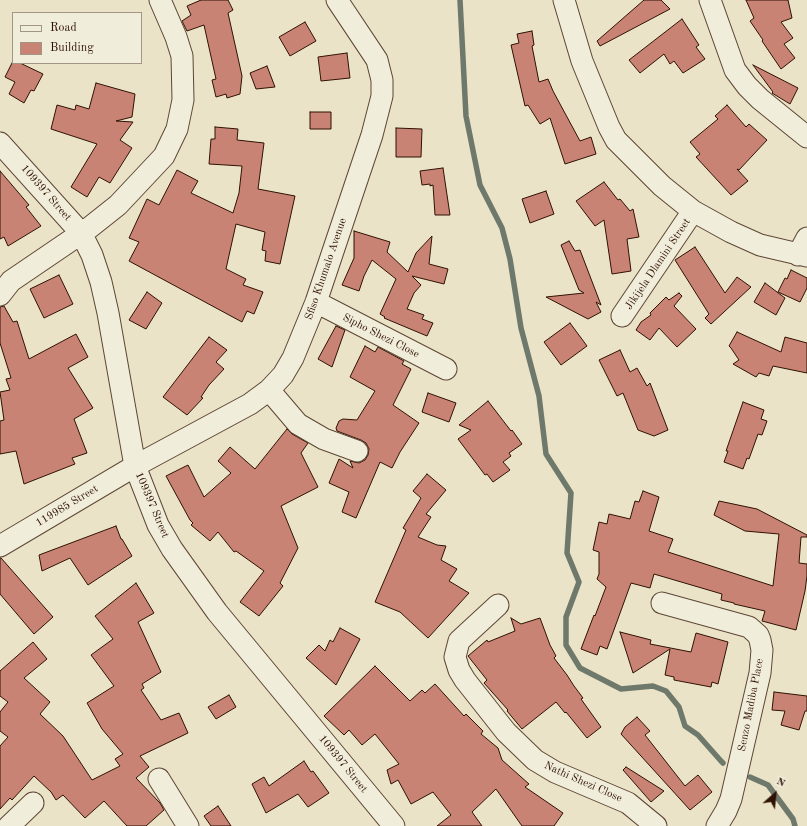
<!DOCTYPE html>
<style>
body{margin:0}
#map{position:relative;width:807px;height:826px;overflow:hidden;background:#eae3c8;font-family:"Old Standard TT",serif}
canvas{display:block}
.legend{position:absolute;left:12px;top:12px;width:130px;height:52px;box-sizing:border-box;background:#f1eddb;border:1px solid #a39584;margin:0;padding:5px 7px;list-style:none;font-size:12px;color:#2f1102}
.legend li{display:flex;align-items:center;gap:8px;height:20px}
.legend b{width:20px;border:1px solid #a39584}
.north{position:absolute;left:755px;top:774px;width:40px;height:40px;-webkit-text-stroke:3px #f1eddb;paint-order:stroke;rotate:27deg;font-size:11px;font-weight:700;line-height:16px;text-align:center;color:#2f1102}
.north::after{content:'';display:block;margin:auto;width:14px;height:18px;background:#2f1102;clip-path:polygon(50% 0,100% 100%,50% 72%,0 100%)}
</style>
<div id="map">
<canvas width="807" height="826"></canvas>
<ul class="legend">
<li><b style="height:5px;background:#f1eddb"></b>Road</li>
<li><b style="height:11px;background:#c98374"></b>Building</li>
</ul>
<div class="north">N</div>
</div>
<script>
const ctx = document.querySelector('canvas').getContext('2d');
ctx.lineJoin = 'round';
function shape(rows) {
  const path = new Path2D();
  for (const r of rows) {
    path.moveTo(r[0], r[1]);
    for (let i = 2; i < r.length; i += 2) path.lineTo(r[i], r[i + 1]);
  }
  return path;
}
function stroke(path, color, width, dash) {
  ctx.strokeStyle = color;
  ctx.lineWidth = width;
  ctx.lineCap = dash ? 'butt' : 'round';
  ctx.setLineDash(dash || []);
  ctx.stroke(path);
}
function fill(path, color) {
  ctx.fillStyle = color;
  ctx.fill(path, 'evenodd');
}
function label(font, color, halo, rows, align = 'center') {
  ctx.font = font + ' "Old Standard TT",serif';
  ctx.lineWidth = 4;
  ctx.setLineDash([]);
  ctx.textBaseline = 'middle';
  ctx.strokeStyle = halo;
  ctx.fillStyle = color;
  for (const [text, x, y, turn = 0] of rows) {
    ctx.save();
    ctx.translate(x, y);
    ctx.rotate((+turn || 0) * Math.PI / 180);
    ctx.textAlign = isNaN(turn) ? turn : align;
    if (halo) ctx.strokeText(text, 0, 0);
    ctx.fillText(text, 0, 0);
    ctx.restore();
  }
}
stroke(shape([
 [460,0,466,116,480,185,502,228,510,259,521,328,539,396,546,454,571,493,567,553,579,582,566,617,566,645,580,668,621,689,653,686,666,691,679,707,685,726,698,735,721,761,723,763],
 [750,777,768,785,793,819,795,826]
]), '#6e796b', 5.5);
const building = shape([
 [201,0,228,0,233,10,228,13,242,76,240,94,227,98,226,94,216,97,212,80,216,79,204,25,187,31,182,21,191,15,187,6,201,0],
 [644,0,661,0,670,9,600,46,597,41,644,0],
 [746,0,788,0,792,18,781,22,793,38,784,44,795,58,781,69,762,41,763,40,750,21,754,18,746,0],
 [682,19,699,45,696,47,705,59,683,73,674,61,670,64,664,54,640,73,629,60,682,19],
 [305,22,316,41,290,56,279,37,305,22],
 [532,31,534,45,532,46,539,82,548,79,553,91,580,141,591,137,596,154,565,164,550,118,540,124,528,105,525,106,511,45,519,43,517,34,532,31],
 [347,53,350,78,321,81,318,57,347,53],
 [13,61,13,63,20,63,43,74,34,91,31,90,24,103,9,94,15,82,5,77,13,61],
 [753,65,798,88,790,104,772,93,773,92,753,65],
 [267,66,275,87,256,89,250,73,267,66],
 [96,83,135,94,132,117,116,121,133,122,120,140,132,148,110,183,99,177,87,197,71,187,97,144,51,129,57,105,75,110,76,105,89,109,96,83],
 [727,105,746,127,749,124,767,140,739,170,737,169,748,181,731,195,696,157,700,154,690,142,718,119,715,116,727,105],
 [310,112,331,112,331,129,310,129,310,112],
 [215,127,238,129,237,140,264,143,258,189,295,196,280,264,265,261,266,251,262,250,265,232,236,224,226,269,246,279,243,285,263,292,254,314,247,311,242,322,129,261,139,242,129,238,147,199,159,205,177,170,198,181,191,193,233,213,239,193,242,166,209,164,211,139,215,139,215,127],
 [396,128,422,129,421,157,396,157,396,128],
 [443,168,450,215,435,215,433,185,430,186,430,184,422,185,420,171,443,168],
 [0,171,29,205,26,207,41,226,8,246,4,237,0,239,0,171],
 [604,182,618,200,620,199,630,211,633,209,639,237,627,239,631,271,612,274,604,220,595,226,576,201,604,182],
 [546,191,554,214,530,223,522,199,546,191],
 [354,231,390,242,387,252,408,272,416,253,432,236,429,264,448,269,444,284,412,276,421,285,414,293,407,309,424,315,422,319,433,323,427,336,384,318,385,317,380,314,396,279,372,260,364,276,359,291,342,285,354,258,354,231],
 [569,241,575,251,580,250,601,305,596,302,601,312,588,319,546,297,584,293,579,290,561,245,569,241],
 [695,247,725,293,737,277,751,287,711,324,705,318,709,314,675,260,695,247],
 [791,270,807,278,807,288,800,302,778,292,785,278,787,279,791,270],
 [59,275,73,304,44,318,30,289,59,275],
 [765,283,785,298,776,315,754,302,765,283],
 [147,292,162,303,146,329,129,320,147,292],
 [679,293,682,296,674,306,696,329,677,347,659,328,650,340,636,330,641,322,651,315,650,313,666,297,669,300,679,293],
 [4,306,13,322,17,321,29,359,76,334,88,357,68,368,93,408,74,419,87,453,72,458,75,464,24,484,16,451,0,454,0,421,4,420,0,392,10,390,6,379,11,378,0,343,0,307,4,306],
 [570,323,587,346,561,365,544,342,570,323],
 [336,326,345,330,332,367,318,359,336,326],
 [737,332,781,352,785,337,807,343,807,373,773,366,769,376,759,373,756,377,733,364,739,360,731,348,729,346,737,332],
 [209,337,227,350,216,362,224,369,209,385,201,397,203,398,187,415,163,397,209,337],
 [365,346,375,352,378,347,404,361,402,364,411,369,393,405,419,423,400,452,392,468,380,462,356,518,342,512,349,492,329,483,339,459,353,468,350,461,359,463,365,460,368,455,369,449,366,443,361,440,337,431,336,428,339,421,343,419,357,420,375,391,350,377,365,346],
 [620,350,630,372,637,368,647,386,650,383,668,430,654,436,638,430,623,393,617,396,599,360,620,350],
 [428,393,456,403,449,422,422,412,428,393],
 [488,401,511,431,512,430,522,444,509,453,511,456,503,462,510,470,493,482,487,474,485,475,458,439,471,430,459,425,488,401],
 [743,402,764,410,761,419,767,421,762,435,758,434,749,459,747,458,743,469,724,462,728,451,726,451,743,402],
 [287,429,292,434,308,443,301,453,318,487,281,506,298,548,280,583,283,586,259,616,240,602,264,571,236,551,234,552,218,532,210,541,191,525,193,523,190,520,166,476,188,465,204,497,231,473,218,461,230,447,255,469,287,429],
 [427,474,446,490,426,514,431,517,418,537,437,545,446,546,441,560,457,569,449,581,469,593,428,638,400,612,375,602,406,530,403,528,421,498,413,491,427,474],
 [643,491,659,497,649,531,673,539,668,552,773,586,779,534,745,531,714,515,719,501,757,509,807,535,807,537,801,537,799,563,807,564,807,576,805,591,796,630,762,621,765,611,734,604,734,603,721,600,722,594,654,574,650,588,631,583,607,649,600,646,597,655,581,649,594,615,595,616,606,587,597,579,599,574,599,552,593,550,599,522,607,524,609,514,630,519,635,501,639,502,643,491],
 [116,526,121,539,122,539,132,556,88,585,70,558,42,571,39,555,116,526],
 [0,558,1,558,53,617,34,634,0,594,0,558],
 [136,583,154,613,138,622,161,672,142,684,144,688,141,690,161,720,179,713,188,733,140,756,149,767,136,778,160,803,164,810,146,826,127,826,104,801,85,818,63,795,56,800,51,792,34,776,12,800,10,798,0,809,0,746,8,737,0,731,0,712,8,702,0,696,0,671,33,642,47,659,24,678,50,702,40,714,63,736,92,780,120,766,115,759,123,754,102,729,87,703,114,686,91,655,113,639,95,616,136,583],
 [511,618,521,624,540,618,550,645,556,656,554,658,567,675,574,686,583,698,581,699,601,727,587,738,566,712,565,713,556,702,522,729,507,711,508,710,484,683,487,680,468,656,487,640,488,642,515,631,511,618],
 [340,628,360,639,336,685,306,658,319,645,325,651,330,640,333,642,340,628],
 [620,632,651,640,650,644,691,652,696,633,728,642,718,684,712,682,711,687,674,680,674,677,665,675,670,649,633,673,620,632],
 [375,666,410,701,422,690,425,693,435,684,464,716,466,714,483,731,481,734,498,748,502,760,529,784,525,787,563,813,554,826,522,826,496,789,472,812,482,826,437,826,451,815,433,792,411,804,398,780,391,784,387,770,399,764,375,734,362,745,349,730,344,735,324,716,375,666],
 [774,692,807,696,807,711,805,711,799,730,781,725,785,711,772,710,774,692],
 [229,695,236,707,216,719,208,707,229,695],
 [637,717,650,731,645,735,685,786,698,775,712,792,690,810,621,734,625,727,637,717],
 [304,761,311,772,313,771,329,793,308,807,298,794,266,813,252,784,264,777,269,786,304,761],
 [626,767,664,791,651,802,623,770,626,767],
 [218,806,231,826,211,826,204,816,218,806]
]);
fill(building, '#c98374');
stroke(building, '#2f1102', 1);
const minor = shape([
 [564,0,582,61,609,127,616,140,662,186,693,211,731,232,760,245,807,256],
 [710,0,735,70,747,86,760,99,807,137],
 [0,143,81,233,92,255,101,282,108,313,135,466,158,525,172,549,217,612,394,826],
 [798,255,807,238],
 [0,295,11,281,89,228,118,205,164,156,177,129,183,100,182,56,176,37,160,0],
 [316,302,446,369],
 [622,316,693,211],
 [269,390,298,424,324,439,357,451],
 [0,546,135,466,250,404,269,390,283,375,293,358,316,302,372,135,382,96,382,80,377,60,337,0],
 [662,603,749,627,758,635,760,640,762,650,760,673,731,799,726,811,717,826],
 [498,605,459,641,455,657,459,670,465,680,506,732,535,760,555,772,628,803,656,826],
 [159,779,188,826],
 [9,826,33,803]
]);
stroke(minor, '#5e4634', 23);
stroke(minor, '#f1eddb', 21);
label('11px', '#2f1102', '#f1eddb', [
 ["109397 Street",46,193,49],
 ["Jikijela Dlamini Street",658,264,-56],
 ["Sfiso Khumalo Avenue",326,269,-71],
 ["Sipho Shezi Close",381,336,27],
 ["109397 Street",152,505,67],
 ["119985 Street",67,506,-31],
 ["Senzo Madiba Place",751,705,-79],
 ["109397 Street",343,764,51],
 ["Nathi Shezi Close",583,782,24]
]);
</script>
